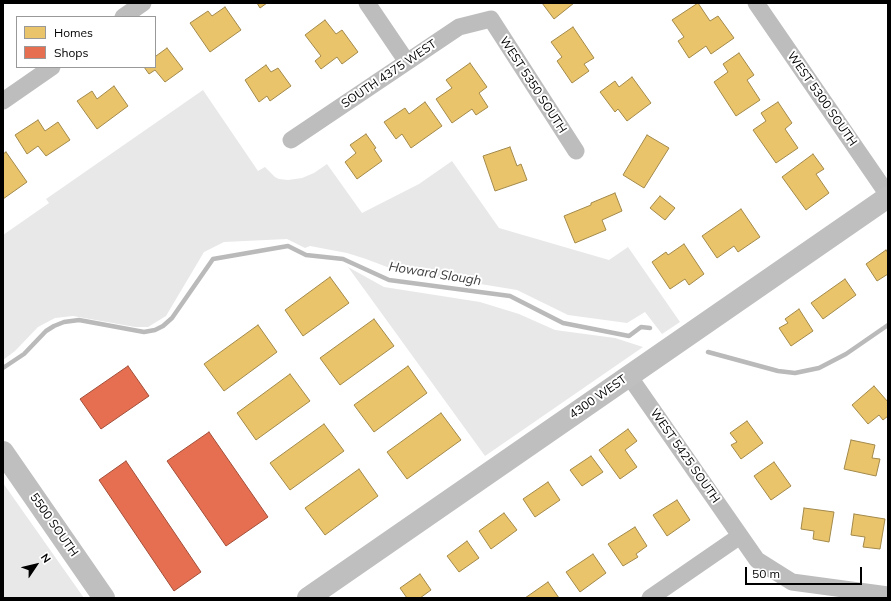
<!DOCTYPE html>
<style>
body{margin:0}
#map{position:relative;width:891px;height:601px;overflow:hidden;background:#fff;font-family:Mulish,sans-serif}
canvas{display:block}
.frame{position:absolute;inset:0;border:4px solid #000;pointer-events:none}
.legend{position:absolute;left:16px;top:16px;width:140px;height:52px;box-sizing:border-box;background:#fff;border:1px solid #999;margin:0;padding:5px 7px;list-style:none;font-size:12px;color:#000}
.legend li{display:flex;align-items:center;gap:8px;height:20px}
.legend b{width:20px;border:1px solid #999}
.north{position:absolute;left:16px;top:545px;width:40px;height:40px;-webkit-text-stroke:3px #fff;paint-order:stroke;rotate:55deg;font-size:11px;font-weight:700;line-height:16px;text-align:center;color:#000}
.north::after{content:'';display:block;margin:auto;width:14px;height:18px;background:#000;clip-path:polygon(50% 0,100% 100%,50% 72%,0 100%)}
.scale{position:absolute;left:745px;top:567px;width:117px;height:18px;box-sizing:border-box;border:2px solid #000;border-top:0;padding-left:5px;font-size:12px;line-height:14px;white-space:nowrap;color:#000;-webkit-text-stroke:3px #fff;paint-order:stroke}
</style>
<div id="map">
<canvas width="891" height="601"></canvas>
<div class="frame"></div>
<ul class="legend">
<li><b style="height:11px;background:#e9c46a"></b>Homes</li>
<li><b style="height:11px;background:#e76f51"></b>Shops</li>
</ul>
<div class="north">N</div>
<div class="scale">50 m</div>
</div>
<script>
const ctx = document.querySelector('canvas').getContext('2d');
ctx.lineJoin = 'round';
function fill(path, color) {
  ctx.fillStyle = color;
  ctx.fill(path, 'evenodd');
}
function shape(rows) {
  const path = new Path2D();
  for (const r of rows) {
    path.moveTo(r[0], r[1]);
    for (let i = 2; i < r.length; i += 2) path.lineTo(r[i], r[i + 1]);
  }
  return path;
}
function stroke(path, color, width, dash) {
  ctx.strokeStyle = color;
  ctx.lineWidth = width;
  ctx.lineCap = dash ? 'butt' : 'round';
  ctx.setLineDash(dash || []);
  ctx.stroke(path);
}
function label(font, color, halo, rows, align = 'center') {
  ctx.font = font + ' Mulish,sans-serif';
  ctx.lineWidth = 4;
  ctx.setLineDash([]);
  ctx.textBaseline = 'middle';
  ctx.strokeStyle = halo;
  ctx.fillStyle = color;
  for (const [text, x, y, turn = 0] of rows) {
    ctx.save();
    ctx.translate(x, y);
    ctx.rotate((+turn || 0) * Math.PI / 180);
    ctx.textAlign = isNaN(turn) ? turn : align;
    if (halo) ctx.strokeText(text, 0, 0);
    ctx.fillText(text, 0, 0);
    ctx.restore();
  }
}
fill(shape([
 [203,90,258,171,265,167,275,177,279,179,288,180,302,178,314,173,327,164,362,213,419,184,452,161,499,228,609,260,628,247,680,322,662,334,645,312,627,323,568,315,517,290,395,270,366,259,347,253,310,246,305,248,287,239,224,242,204,252,166,316,148,327,135,327,73,316,55,318,38,327,15,351,3,360,3,235,49,203,46,199],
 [348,267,384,287,480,302,519,314,555,330,615,338,643,347,485,456],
 [3,483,84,598,3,598]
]), '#e8e8e8');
const homes = shape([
 [257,3,267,3,260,8,257,3],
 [542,3,574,3,554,19,542,3],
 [698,3,710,21,718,16,734,38,711,54,706,46,689,58,678,41,684,37,672,20,698,3],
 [225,7,241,30,210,52,190,23,208,11,212,16,225,7],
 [325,20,336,34,342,30,358,52,342,64,337,57,321,69,315,61,321,56,305,35,325,20],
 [573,27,594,58,584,64,589,71,572,83,557,61,562,57,551,42,573,27],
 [167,48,183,69,165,82,155,70,149,74,144,67,155,67,155,54,156,56,167,48],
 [739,53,754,75,747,80,760,100,736,116,714,82,728,72,723,64,739,53],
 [470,63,487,87,479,93,488,107,476,115,472,109,452,123,436,99,452,88,446,80,470,63],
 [266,65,271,72,278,68,291,86,270,101,267,96,259,102,245,80,266,65],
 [632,77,651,103,627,121,618,109,615,112,600,92,615,81,619,87,632,77],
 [114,86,128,106,97,129,77,101,92,91,97,99,114,86],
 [425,102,442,126,411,148,402,134,396,139,384,122,405,108,409,114,425,102],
 [778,102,792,123,785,129,798,148,776,163,753,130,766,121,761,113,778,102],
 [38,120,45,131,58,122,70,140,46,156,38,146,27,154,15,135,38,120],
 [366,134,376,148,374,149,382,161,357,179,345,162,356,153,350,145,366,134],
 [647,135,669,148,644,188,623,175,647,135],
 [510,147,517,166,521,164,527,180,495,191,483,156,510,147],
 [6,152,27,182,3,199,3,154,6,152],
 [813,154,824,169,816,174,829,193,806,210,782,177,813,154],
 [615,193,622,211,602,220,606,230,575,243,564,216,591,205,591,203,615,193],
 [660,196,675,208,665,220,650,208,660,196],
 [741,209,760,237,738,252,734,246,717,258,702,236,741,209],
 [684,244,704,274,689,285,685,279,670,289,652,262,666,252,668,255,684,244],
 [886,250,888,253,888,274,877,281,866,264,886,250],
 [330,277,349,303,303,336,285,310,330,277],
 [845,279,856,295,823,319,811,303,845,279],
 [799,309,813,331,791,346,779,328,788,323,785,319,799,309],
 [374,319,394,346,340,385,320,358,374,319],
 [258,325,277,352,224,391,204,364,258,325],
 [408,366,427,393,374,432,354,405,408,366],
 [290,374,310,401,256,440,237,413,290,374],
 [874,386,888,402,888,416,883,420,879,415,868,424,852,405,874,386],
 [441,413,461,440,407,479,387,452,441,413],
 [747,421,763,443,741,459,731,445,737,442,730,433,747,421],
 [324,424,344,451,290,490,270,463,324,424],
 [628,429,637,441,625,450,637,467,620,479,599,450,628,429],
 [851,440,875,445,872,458,880,459,876,476,844,469,851,440],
 [591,456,603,472,582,486,570,470,591,456],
 [774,462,791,486,771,500,754,476,774,462],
 [359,469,378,496,325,535,305,508,359,469],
 [548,482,560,500,535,517,523,499,548,482],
 [677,500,690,520,667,536,653,515,677,500],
 [804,508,834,512,829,542,813,539,814,531,801,529,804,508],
 [504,513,517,530,491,549,479,531,504,513],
 [854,514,885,519,880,549,863,547,865,537,851,535,854,514],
 [635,527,647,546,636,554,638,557,623,566,608,544,635,527],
 [467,541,479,558,459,572,447,556,467,541],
 [593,554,606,573,580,592,566,572,593,554],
 [420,574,431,590,420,598,407,598,400,588,420,574],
 [548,582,559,598,525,598,548,582]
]);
fill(homes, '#e9c46a');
stroke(homes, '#a3894a', 1);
const shops = shape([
 [128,366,149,396,101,429,80,399,128,366],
 [209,432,268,517,226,546,167,461,209,432],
 [126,461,201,572,174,591,99,480,126,461]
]);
fill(shops, '#e76f51');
stroke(shops, '#a24e39', 1);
stroke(shape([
 [708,352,778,371,795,373,819,368,846,354,888,325],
 [3,368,24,354,46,331,54,326,64,322,79,320,144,332,155,330,163,326,172,318,213,259,288,246,306,255,343,259,389,280,510,296,563,323,629,336,641,327,650,328]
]), '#bababa', 4.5);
stroke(shape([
 [367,3,407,62],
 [756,3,888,195],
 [123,17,143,3],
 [3,101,52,67],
 [291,140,459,27,491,19,576,151],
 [629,376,757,560,792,582,888,595],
 [650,598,740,536]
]), '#bdbdbd', 17);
stroke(shape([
 [3,452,104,598],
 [308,598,888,197]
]), '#bfbfbf', 22);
label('12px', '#000', '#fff', [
 ["SOUTH 4375 WEST",389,74,-34],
 ["WEST 5350 SOUTH",533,85,57],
 ["WEST 5300 SOUTH",822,99,55],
 ["4300 WEST",598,397,-35],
 ["WEST 5425 SOUTH",685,456,55],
 ["5500 SOUTH",54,525,55]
]);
label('italic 13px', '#3e3e3e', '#fff', [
 ["Howard Slough",435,274,9]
]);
</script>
